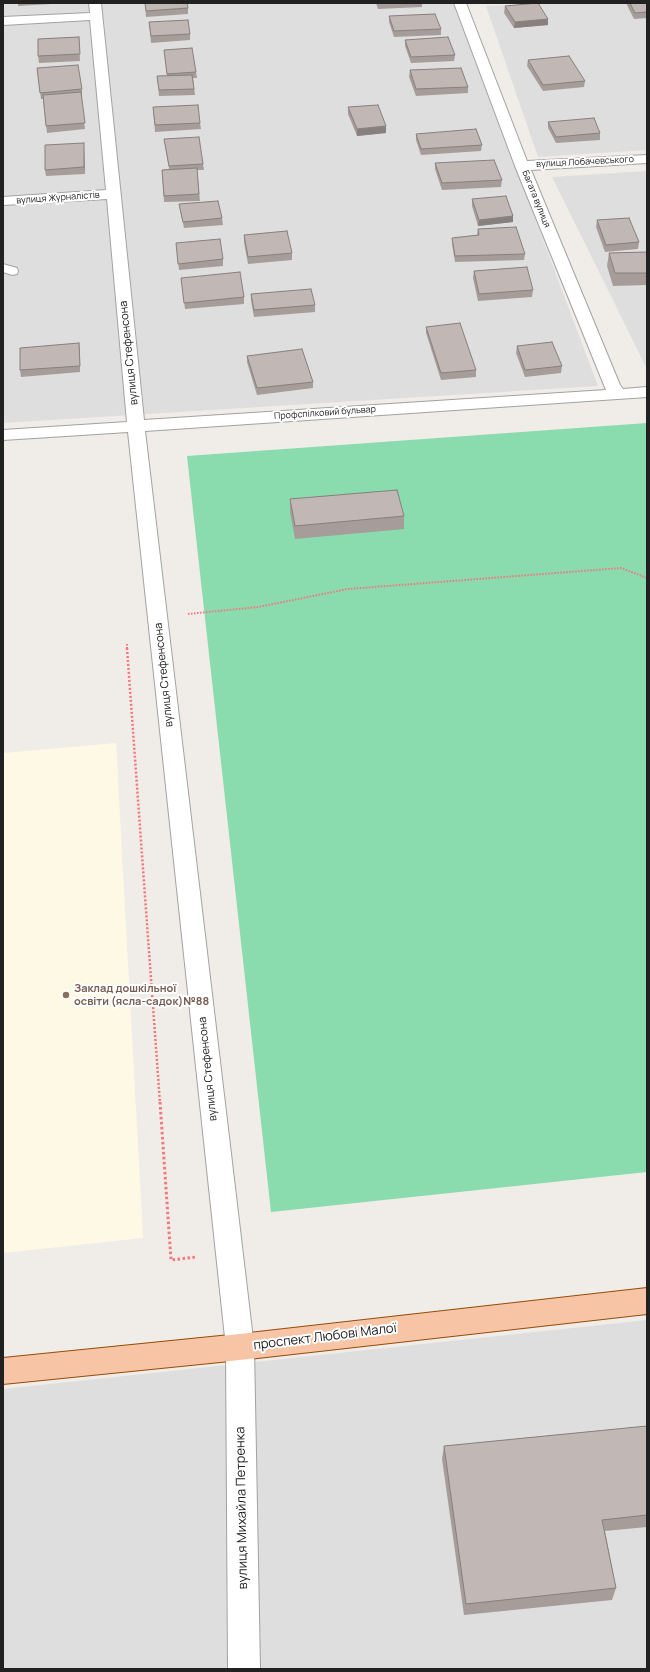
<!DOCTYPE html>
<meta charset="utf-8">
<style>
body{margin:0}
#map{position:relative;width:650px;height:1672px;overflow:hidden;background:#f0ece8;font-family:Manrope,sans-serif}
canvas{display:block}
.frame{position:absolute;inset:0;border:4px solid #212121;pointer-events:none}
</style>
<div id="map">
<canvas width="650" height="1672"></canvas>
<div class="frame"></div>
</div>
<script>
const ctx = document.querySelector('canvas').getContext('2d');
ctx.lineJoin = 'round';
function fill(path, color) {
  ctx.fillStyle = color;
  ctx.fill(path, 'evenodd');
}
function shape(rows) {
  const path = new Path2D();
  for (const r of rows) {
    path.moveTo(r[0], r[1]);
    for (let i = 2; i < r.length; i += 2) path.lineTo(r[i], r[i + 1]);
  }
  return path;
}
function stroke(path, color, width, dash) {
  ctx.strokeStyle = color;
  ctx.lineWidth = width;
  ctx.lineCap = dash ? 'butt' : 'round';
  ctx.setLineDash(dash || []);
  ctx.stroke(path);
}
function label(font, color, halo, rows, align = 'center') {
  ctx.font = font + ' Manrope,sans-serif';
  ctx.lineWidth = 4;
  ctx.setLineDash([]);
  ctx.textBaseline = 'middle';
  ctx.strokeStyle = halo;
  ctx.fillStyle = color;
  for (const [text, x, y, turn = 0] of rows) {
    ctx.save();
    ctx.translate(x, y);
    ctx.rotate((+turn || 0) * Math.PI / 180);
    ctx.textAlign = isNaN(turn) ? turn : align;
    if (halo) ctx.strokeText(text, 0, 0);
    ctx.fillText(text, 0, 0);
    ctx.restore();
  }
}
fill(shape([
 [3,3,454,3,598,386,3,423],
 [543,3,647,3,647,150,538,157,486,6],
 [647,171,647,369,552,177],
 [647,1320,647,1669,3,1669,3,1389]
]), '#dfdede');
fill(shape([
 [116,743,143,1238,3,1253,3,753]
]), '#fef9e4');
fill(shape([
 [647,423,647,1172,271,1212,187,456]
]), '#8adbad');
const service = shape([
 [3,264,17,268,18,271,17,274,12,275,3,272,3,264]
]);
const minor = shape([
 [89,3,101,3,144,420,606,390,515,166,454,3,466,3,527,161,647,155,647,163,531,170,620,385,623,389,647,387,647,397,145,431,254,1347,260,1669,228,1669,226,1347,128,432,3,440,3,430,127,422,107,199,3,205,3,197,106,190,90,20,3,25,3,17,90,13,89,3]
]);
const primary = shape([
 [647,1288,647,1314,240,1360,3,1384,3,1358,240,1334,647,1288]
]);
stroke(service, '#a2a2a2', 2);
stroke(minor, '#a2a2a2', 2);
stroke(primary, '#954c08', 2);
stroke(shape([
 [188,614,258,607,348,589,621,568,647,578],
 [127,644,127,649]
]), '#f37681', 2, [1.5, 1.5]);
stroke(shape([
 [127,648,160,1103]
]), '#f37681', 2.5, [2, 2]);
stroke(shape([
 [160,1102,171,1260,196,1257]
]), '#f37681', 3, [2.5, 2.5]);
fill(service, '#fff');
fill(minor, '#fff');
fill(primary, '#f7c5a6');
fill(shape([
 [18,3,68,3,18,6],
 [145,3,188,8,188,14,146,17],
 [376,3,422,3,422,7,378,9],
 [627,3,647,3,647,18,634,19,627,5],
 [505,6,548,19,548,25,514,28,504,13],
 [389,16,441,29,441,35,394,37,389,22],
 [149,22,190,34,190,40,151,43],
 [79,37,80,61,39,63,38,56],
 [405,40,455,55,454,61,411,63,405,46],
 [164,50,196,72,197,78,193,78,195,95,159,96,157,76,167,76],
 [528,60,585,81,584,87,543,91,527,66],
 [37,68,82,89,82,96,81,96,85,129,47,133,43,99,41,99],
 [410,70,468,87,468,93,416,96,409,77],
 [153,107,200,123,201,129,155,132],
 [348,107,386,133,357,136,348,114],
 [548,122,600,133,600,140,556,143,548,128],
 [416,134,482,145,481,151,421,155,416,140],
 [164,139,203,164,204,170,197,170,200,201,164,202,162,170,169,169],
 [84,143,85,174,46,176,45,170],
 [435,163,502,180,501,187,442,190,435,169],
 [472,199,513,216,513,222,478,226,472,206],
 [179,204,222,218,223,225,184,228,180,210],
 [597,220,639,242,638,249,605,252,596,227],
 [478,229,525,254,524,260,455,262,452,244,452,238,477,235],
 [244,235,292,253,292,260,248,264,244,242],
 [176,243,223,259,223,266,179,270],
 [647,252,647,285,613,286,607,266,609,253],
 [474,271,533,290,532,297,478,301,473,278],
 [181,278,244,297,244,304,185,309],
 [251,294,315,305,315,312,254,317,251,300],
 [426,327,476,370,476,377,441,380,426,333],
 [79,343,80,350,80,372,21,377,20,370],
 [517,346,562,366,561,373,525,377,516,353],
 [247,356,313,382,313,388,257,395,247,362],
 [290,499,404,516,404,529,295,539,290,512],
 [647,1426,647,1527,605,1531,616,1588,612,1600,464,1615,442,1459,444,1446]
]), '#a69d9b');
fill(shape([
 [548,19,548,25,514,28,515,22],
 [386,126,386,133,357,136,357,129],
 [84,143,84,149,85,174,84,167],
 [513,216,513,222,478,226,479,220]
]), '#87807e');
const building = shape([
 [145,3,187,3,188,8,146,11,145,3],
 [538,3,548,19,515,22,505,6,538,3],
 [630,3,647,3,647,12,635,13,630,3],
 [435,14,441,29,394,31,389,16,435,14],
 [188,20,190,34,151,36,149,22,188,20],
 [79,37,80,54,38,56,38,39,79,37],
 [448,37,455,55,411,57,405,40,448,37],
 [192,48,196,72,167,74,164,50,192,48],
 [569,56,585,81,543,85,528,60,569,56],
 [78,65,82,89,40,93,37,68,78,65],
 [461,68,468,87,416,89,410,70,461,68],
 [192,75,194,89,159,90,157,76,192,75],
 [81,92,85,123,46,126,43,95,81,92],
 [198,105,200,123,155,125,153,107,198,105],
 [378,105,386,126,357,129,348,107,378,105],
 [594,118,600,133,556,137,548,122,594,118],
 [476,129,482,145,421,149,416,134,476,129],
 [199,137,203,164,169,166,164,139,199,137],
 [84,143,84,167,45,170,45,145,84,143],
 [494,160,502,180,442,183,435,163,494,160],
 [197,168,199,194,164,196,162,170,197,168],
 [506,196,513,216,479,220,472,199,506,196],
 [218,201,222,218,183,222,179,204,218,201],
 [629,218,639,242,606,245,597,220,629,218],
 [516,227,525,254,455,256,452,238,479,235,478,229,516,227],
 [287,231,292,253,248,257,244,235,287,231],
 [220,239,223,259,178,264,176,243,220,239],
 [647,252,647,273,615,273,609,253,647,252],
 [527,267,533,290,479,294,474,271,527,267],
 [240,272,244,297,184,303,181,278,240,272],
 [311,289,315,305,254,310,251,294,311,289],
 [460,323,476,370,441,373,426,327,460,323],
 [552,342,562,366,525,370,517,346,552,342],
 [79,343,80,366,20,370,20,348,79,343],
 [302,349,313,382,257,388,247,356,302,349],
 [397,490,404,516,295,526,290,499,397,490],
 [647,1426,647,1515,602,1520,616,1588,466,1604,444,1446,647,1426]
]);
fill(building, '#c1b7b4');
stroke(building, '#87807e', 1);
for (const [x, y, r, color] of [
 [66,995,4,"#8d6e63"]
]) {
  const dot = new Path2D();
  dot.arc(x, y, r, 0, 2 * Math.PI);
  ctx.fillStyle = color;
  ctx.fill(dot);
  stroke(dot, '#fff', 1.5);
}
label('9px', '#212121', '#fff', [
 ["вулиця Лобачевського",585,162,-3],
 ["вулиця Журналістів",58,198,-4],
 ["Багата вулиця",536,199,68],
 ["Профспілковий бульвар",325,413,-4]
]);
label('11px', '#212121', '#fff', [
 ["вулиця Стефенсона",129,353,-96],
 ["вулиця Стефенсона",164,675,-96],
 ["вулиця Стефенсона",208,1069,-96]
]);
label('bold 11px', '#785e54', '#fff', [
 ["Заклад дошкільної",74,989],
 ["освіти (ясла-садок)№88",74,1002]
], 'left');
label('13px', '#212121', '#fff', [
 ["проспект Любові Малої",325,1337,-7],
 ["вулиця Михайла Петренка",242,1508,-91]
]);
</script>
